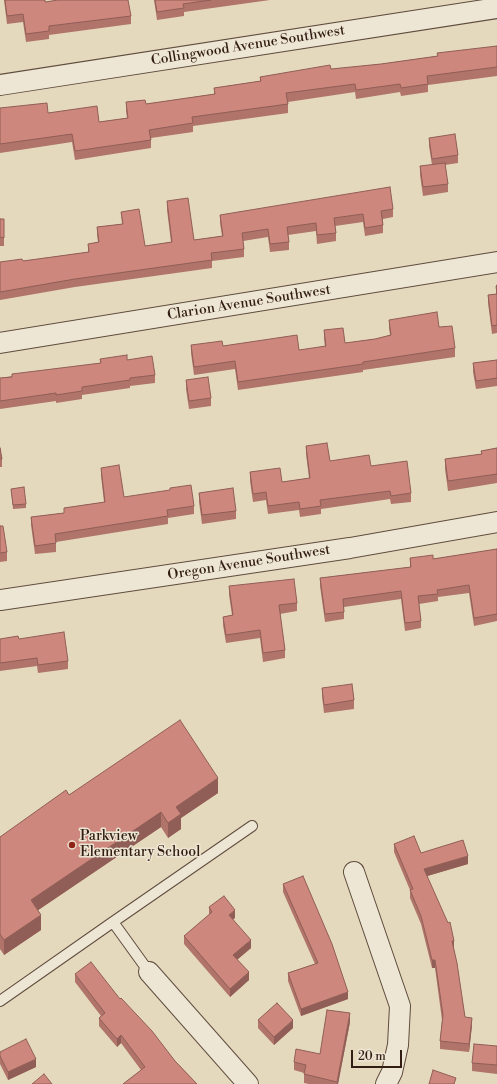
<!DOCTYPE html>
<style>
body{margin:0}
#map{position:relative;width:497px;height:1084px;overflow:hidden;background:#e5d9bd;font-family:"Libre Bodoni",serif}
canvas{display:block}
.scale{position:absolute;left:351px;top:1050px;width:51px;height:18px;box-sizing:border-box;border:2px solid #321d14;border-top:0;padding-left:5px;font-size:12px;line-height:14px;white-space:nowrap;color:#321d14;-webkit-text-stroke:3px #eee6d4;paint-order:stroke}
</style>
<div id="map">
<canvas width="497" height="1084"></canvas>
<div class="scale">20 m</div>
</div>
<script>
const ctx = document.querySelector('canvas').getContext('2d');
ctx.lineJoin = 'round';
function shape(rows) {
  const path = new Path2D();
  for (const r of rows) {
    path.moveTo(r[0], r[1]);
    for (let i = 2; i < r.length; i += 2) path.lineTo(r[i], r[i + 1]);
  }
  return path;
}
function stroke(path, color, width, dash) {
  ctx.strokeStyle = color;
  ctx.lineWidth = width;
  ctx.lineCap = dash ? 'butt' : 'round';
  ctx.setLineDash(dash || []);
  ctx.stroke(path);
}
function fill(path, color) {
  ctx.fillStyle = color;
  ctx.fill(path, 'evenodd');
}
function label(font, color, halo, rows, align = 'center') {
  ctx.font = font + ' "Libre Bodoni",serif';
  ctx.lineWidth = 3;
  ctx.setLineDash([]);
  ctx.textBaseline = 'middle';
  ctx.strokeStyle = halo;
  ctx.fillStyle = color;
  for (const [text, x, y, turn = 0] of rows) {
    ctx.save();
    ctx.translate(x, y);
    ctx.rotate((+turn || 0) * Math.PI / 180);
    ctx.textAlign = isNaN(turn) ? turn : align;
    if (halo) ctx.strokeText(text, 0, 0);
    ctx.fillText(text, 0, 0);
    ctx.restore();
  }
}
const lane = shape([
 [149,972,113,922,252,826],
 [0,1001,113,922]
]);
const street = shape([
 [0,85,497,8],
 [0,343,497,262],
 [0,600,350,548,497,522],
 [354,872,400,1006,398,1045,392,1072,386,1084],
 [149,972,248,1084]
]);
stroke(lane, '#5f4c3e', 12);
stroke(street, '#5f4c3e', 22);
stroke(lane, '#eee6d4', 10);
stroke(street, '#eee6d4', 20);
fill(shape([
 [4,0,45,0,45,2,131,16,131,24,49,35,49,39,26,42,23,22,7,24],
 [154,0,270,0,184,12,184,16,157,20],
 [497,46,497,76,428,85,428,92,401,96,400,92,356,99,355,92,288,102,288,113,193,126,193,132,151,138,151,148,75,160,72,142,0,153,0,108,48,113,99,122,127,118,126,111,126,102,146,104,214,94,214,88,260,81,260,77,381,64,437,56],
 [429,138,458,155,458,163,445,165,448,184,448,192,423,196,420,175,420,166,432,165,429,146],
 [167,201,194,240,222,236,220,223,220,215,393,209,393,217,383,219,383,233,365,236,363,222,335,226,336,233,336,241,317,244,316,231,288,235,289,242,289,250,270,252,268,237,243,241,244,249,244,257,212,261,212,268,75,287,0,300,0,262,23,261,88,252,88,244,98,242,97,235,97,227,122,224,121,212,145,246,171,242,167,210],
 [0,219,4,228,4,246,0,246],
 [497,285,497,333,492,334,488,303,488,295,496,294,496,286],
 [389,320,439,327,455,348,455,357,363,370,363,372,238,390,235,369,194,375,191,353,191,345,223,346,299,350,325,347,324,339,324,330,345,343,375,339,390,335,389,328],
 [100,359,127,360,155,375,155,383,130,386,130,388,82,395,82,399,56,403,56,401,0,409,0,378,100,363],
 [497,360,497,386,476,389,473,372,473,363],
 [186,380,211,398,211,406,189,409,186,389],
 [306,446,330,461,371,466,411,493,411,502,391,504,390,499,321,509,321,514,300,517,299,510,268,514,266,500,253,502,250,481,250,472,282,482,309,478,306,454],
 [0,448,2,459,2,467,0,467],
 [497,448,497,483,448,491,445,469,445,459,481,454,481,451],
 [101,468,124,497,194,506,194,514,168,518,168,524,56,542,56,552,35,554,31,525,31,517,64,513,64,508,104,502,101,476],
 [11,489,26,504,26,508,13,509],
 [199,493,236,511,236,519,202,524,199,502],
 [0,526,7,552,7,561,0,562],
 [497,549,497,621,474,626,469,593,438,597,438,601,419,604,421,621,421,628,405,631,401,599,344,607,344,619,325,622,320,586,320,578,410,567,410,558,433,559],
 [229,586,297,603,297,611,280,614,285,650,285,658,263,662,260,638,226,643,223,625,223,617,232,615,229,595],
 [0,639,19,639,68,661,68,669,38,673,37,666,0,671],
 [322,688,354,700,354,709,324,713,322,696],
 [218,793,181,818,181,829,168,838,161,827,38,910,41,930,4,955,0,949,0,837,69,795],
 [394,844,421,853,468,864,427,876,454,949,465,1017,472,1025,469,1052,440,1049,440,1041,442,1020,435,968,432,968,421,924,410,898,410,890,394,852],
 [283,884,348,999,301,1016,288,981,288,973,315,964,283,892],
 [209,907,235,918,233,919,251,948,237,960,249,980,230,997,184,944,184,936,209,915],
 [75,974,120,999,175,1061,197,1084,123,1084,141,1070,121,1043,117,1047,99,1026,99,1018,101,1016,75,982],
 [258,1020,293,1028,274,1045,258,1028],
 [350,1022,338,1084,309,1084,304,1083,304,1073,294,1070,294,1062,320,1054],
 [497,1046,497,1074,472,1071,472,1063],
 [0,1052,36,1067,8,1080,0,1064]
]), '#b0746b');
fill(shape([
 [218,778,218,793,181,818,181,829,168,838,168,823,176,807],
 [161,812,161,827,31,915,31,900],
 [468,856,468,864,424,877,424,869],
 [235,910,235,918,229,922,229,915],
 [41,915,41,930,4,955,4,940],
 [251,940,251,948,233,963,233,955],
 [452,941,454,941,454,949,452,949],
 [432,960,435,960,435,968,432,968],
 [249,972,249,980,230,997,230,989],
 [348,992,348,999,301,1016,301,1009],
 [350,1013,350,1022,338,1084,337,1084],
 [472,1018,472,1025,469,1052,469,1044],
 [293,1020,293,1028,274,1045,274,1037],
 [121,1035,121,1043,117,1047,117,1039],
 [36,1059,36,1067,8,1080,8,1072]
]), '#905e57');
const building = shape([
 [5,0,45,0,45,2,58,0,128,0,131,16,49,26,49,31,26,34,23,14,7,16,5,0],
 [155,0,211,0,183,4,184,8,157,12,155,0],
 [497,46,497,67,427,76,428,84,401,88,400,84,356,90,355,84,286,93,288,104,192,117,193,123,149,130,151,140,75,151,72,134,0,144,0,108,47,103,48,113,97,106,99,122,128,118,126,102,145,100,146,104,215,94,214,88,261,81,260,77,330,65,331,69,381,64,438,56,437,53,497,46],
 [455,134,458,155,432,159,429,138,455,134],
 [445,163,448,184,423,187,420,166,445,163],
 [390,187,393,209,381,211,383,225,365,228,363,214,334,218,336,233,317,235,316,223,287,227,289,242,270,244,268,229,242,233,244,249,211,253,212,260,75,279,0,292,0,262,22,259,23,261,89,252,88,244,99,242,97,227,123,224,121,212,139,209,145,246,172,242,167,201,188,198,194,240,223,236,220,215,390,187],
 [0,219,4,219,4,238,0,237,0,219],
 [497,285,497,325,492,326,488,295,497,294,496,286,497,285],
 [437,312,439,327,452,326,455,348,363,362,363,364,238,382,235,361,194,367,191,345,222,341,223,346,297,335,299,350,326,346,324,330,343,328,345,343,375,339,391,335,389,320,437,312],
 [127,355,127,360,152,356,155,375,130,378,130,380,82,387,82,391,56,395,56,393,0,401,0,378,12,377,12,374,101,363,100,359,127,355],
 [497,360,497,378,476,381,473,363,497,360],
 [208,377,211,398,189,401,186,380,208,377],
 [327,443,330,461,369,455,371,466,407,461,411,493,391,496,390,491,320,500,321,506,300,509,299,502,268,506,266,492,253,494,250,472,280,468,282,482,310,478,306,446,327,443],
 [0,448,2,459,0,459,0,448],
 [497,448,497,474,448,481,445,459,482,454,481,451,497,448],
 [119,465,124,497,170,490,170,488,191,485,194,506,167,510,168,516,55,534,56,543,35,546,31,517,64,513,64,508,105,502,101,468,119,465],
 [24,487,26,504,13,505,11,489,24,487],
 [233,488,236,511,202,515,199,493,233,488],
 [0,526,3,526,7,552,0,553,0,526],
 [497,549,497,614,474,618,469,585,437,590,438,594,418,596,421,621,405,623,401,591,343,599,344,612,325,614,320,578,411,567,410,558,433,555,433,559,497,549],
 [294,579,297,603,279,605,285,650,263,653,260,630,226,635,223,617,233,615,229,586,294,579],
 [64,632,68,661,38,665,37,658,0,663,0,639,18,636,19,639,64,632],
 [352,684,354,700,324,705,322,688,352,684],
 [180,720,218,778,176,807,181,814,168,823,161,812,31,900,41,915,4,940,0,934,0,837,66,790,69,795,180,720],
 [414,836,421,853,463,840,468,856,424,869,448,923,450,922,454,941,452,941,457,963,465,1017,472,1018,469,1044,440,1041,443,1015,435,960,432,960,421,916,410,890,413,889,394,844,414,836],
 [303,876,332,944,348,992,301,1009,288,973,318,963,283,884,303,876],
 [224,896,235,910,229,915,251,940,233,955,249,972,230,989,184,936,212,912,209,907,224,896],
 [91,962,120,999,121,998,152,1031,175,1061,197,1084,123,1084,145,1067,121,1035,117,1039,99,1018,105,1013,75,974,91,962],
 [277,1003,293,1020,274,1037,258,1020,277,1003],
 [327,1010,350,1013,337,1082,304,1074,306,1065,294,1062,296,1049,320,1054,327,1010],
 [26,1039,36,1059,8,1072,0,1056,0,1052,26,1039],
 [474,1044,497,1046,497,1065,472,1063,474,1044],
 [433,1070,456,1078,454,1084,429,1084,433,1070],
 [44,1074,52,1084,32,1084,44,1074]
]);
fill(building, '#cd877c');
stroke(building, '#905e57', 1);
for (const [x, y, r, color] of [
 [72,845,4,"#8f2418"]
]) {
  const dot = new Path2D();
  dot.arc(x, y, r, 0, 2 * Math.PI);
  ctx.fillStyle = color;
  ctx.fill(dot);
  stroke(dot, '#eee6d4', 1.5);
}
label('14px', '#321d14', '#eee6d4', [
 ["Collingwood Avenue Southwest",248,46,-9],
 ["Clarion Avenue Southwest",249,303,-9],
 ["Oregon Avenue Southwest",249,563,-9]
]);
label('14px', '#321d14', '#eee6d4', [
 ["Parkview",80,837],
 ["Elementary School",80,853]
], 'left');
</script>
